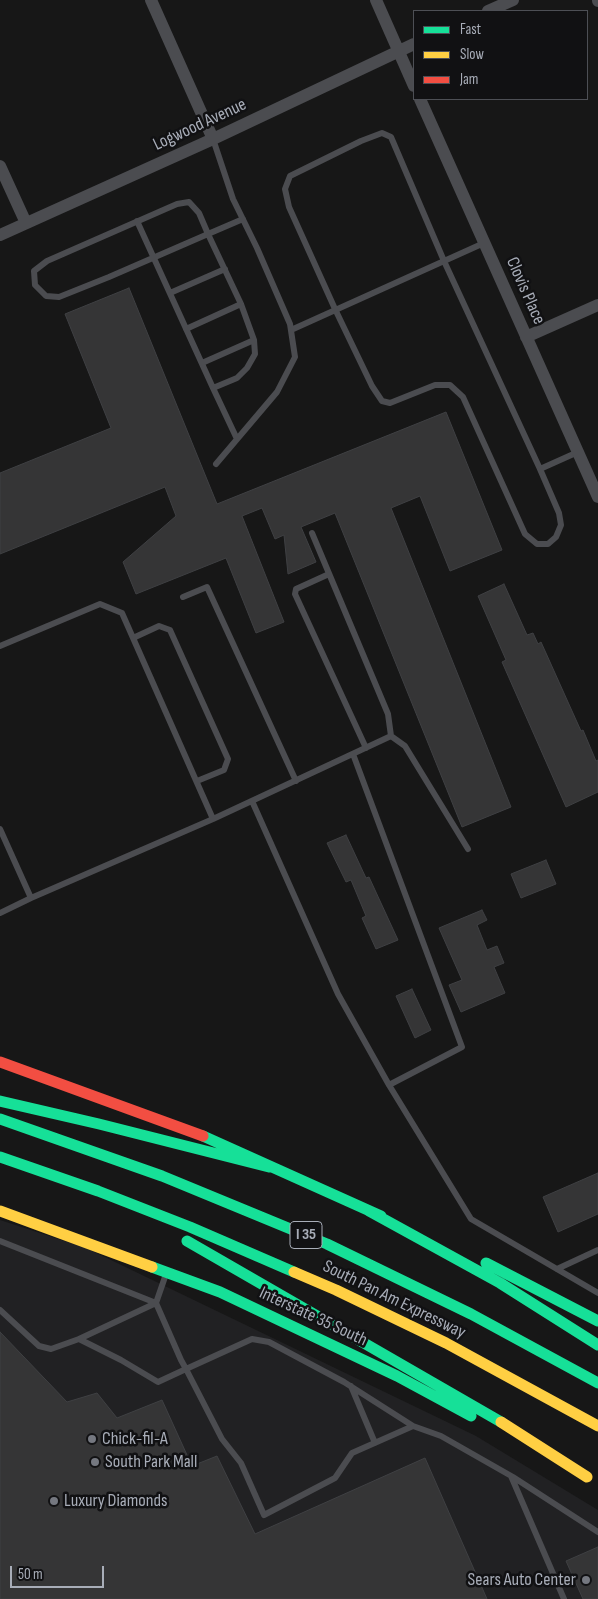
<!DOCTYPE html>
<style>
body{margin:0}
#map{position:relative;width:598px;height:1599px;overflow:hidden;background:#171717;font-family:"Sofia Sans Condensed",sans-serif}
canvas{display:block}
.legend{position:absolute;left:413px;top:10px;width:175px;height:90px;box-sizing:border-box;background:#111113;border:1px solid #4d4f55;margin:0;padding:6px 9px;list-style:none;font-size:15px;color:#a8adb8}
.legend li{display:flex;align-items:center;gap:10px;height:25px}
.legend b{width:25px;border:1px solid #4d4f55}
.scale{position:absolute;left:10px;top:1566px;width:94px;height:22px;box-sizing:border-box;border:2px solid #a8adb8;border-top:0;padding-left:6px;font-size:15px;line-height:18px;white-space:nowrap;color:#a8adb8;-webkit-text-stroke:4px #111113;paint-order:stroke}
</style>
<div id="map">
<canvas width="598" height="1599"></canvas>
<ul class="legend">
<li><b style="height:6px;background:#16e098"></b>Fast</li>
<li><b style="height:6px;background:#ffcf43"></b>Slow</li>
<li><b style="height:6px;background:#f24e42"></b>Jam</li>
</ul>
<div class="scale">50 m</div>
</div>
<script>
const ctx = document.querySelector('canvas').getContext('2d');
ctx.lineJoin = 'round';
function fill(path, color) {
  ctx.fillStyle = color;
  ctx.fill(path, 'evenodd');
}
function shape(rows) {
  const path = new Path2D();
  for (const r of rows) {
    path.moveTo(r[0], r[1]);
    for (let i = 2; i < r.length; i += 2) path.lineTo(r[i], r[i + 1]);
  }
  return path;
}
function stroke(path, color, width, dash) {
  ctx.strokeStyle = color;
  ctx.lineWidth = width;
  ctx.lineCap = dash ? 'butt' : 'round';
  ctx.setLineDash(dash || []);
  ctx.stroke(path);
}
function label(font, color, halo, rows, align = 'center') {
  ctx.font = font + ' "Sofia Sans Condensed",sans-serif';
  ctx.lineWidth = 5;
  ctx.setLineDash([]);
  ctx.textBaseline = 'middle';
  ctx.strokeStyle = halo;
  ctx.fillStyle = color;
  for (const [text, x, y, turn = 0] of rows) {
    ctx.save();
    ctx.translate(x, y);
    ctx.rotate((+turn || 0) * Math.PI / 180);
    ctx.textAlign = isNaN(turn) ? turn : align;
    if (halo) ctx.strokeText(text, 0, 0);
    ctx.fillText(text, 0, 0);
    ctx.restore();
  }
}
fill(shape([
 [0,1220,86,1248,476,1436,598,1510,598,1599,0,1599]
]), '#212123');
const building = shape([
 [129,288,217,504,446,412,502,550,450,571,420,496,391,508,511,807,462,827,335,513,301,527,316,562,288,574,284,535,275,539,262,508,242,516,284,622,256,633,226,558,136,594,123,562,176,516,165,487,0,554,0,473,111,428,65,314,129,288],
 [504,584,527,635,533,633,538,644,541,642,581,731,583,730,596,761,598,760,598,792,566,807,502,662,506,660,478,596,504,584],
 [346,835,366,878,369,877,398,940,376,949,362,918,366,916,351,880,346,882,327,843,346,835],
 [546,860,556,884,521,898,511,874,546,860],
 [482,910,487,920,477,925,487,950,497,946,504,963,494,967,505,993,461,1012,449,985,462,980,439,928,482,910],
 [412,989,431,1030,415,1038,396,996,412,989],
 [598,1173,598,1214,558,1232,543,1197,598,1173],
 [0,1332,67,1402,97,1393,117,1418,162,1400,192,1466,217,1456,255,1534,425,1458,487,1599,0,1599,0,1332],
 [598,1547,598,1599,583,1599,566,1561,598,1547]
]);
fill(building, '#353536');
stroke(building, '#3f4043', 1);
stroke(shape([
 [213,139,233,199,257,248,290,324,295,357,277,392,216,464],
 [137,221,213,388],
 [170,293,225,269],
 [186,329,241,304],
 [291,330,484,243],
 [202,363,254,340],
 [237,439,213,388,237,378,247,368,255,354,254,340,241,304,208,234,199,213,189,202,177,204,47,261,34,271,35,285,46,296,59,297,109,277,208,234,243,219],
 [540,469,559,513,561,525,556,537,548,544,537,544,525,534,463,397,450,385,435,385,390,403,382,401,372,386,335,309,289,207,285,189,290,176,361,141,382,133,391,137,444,261,540,469,578,452],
 [312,533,388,714,391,736],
 [329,574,296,589,295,594,366,748],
 [183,597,207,587,296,781],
 [133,638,159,626,170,630,228,759,224,770,197,781],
 [0,646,100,604,122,613,213,819],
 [353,754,462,1047,389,1085],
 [252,801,338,994,389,1085,471,1219,598,1293],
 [0,829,31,898],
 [0,913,31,898,213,819,391,736,405,746,468,849],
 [0,1241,156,1303,166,1274],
 [557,1269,598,1250],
 [0,1310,39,1346,51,1349,79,1339],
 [351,1386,375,1443],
 [413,1426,352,1453,335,1478,264,1515,241,1463,222,1439,186,1369,181,1360,156,1303,79,1339,121,1360,158,1382,186,1369,252,1339,269,1342,344,1382,413,1426,441,1436,513,1477,598,1532],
 [511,1476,564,1599]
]), '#4b4c50', 6);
stroke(shape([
 [151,0,213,139],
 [376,0,414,86],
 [598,0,598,1],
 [488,11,513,0],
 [420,99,598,497],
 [0,166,26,223],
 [0,235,213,139,414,44],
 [526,337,598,305]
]), '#4b4c50', 12);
stroke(shape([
 [0,1101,99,1124,269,1167],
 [0,1119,162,1176,327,1244,471,1314,598,1383],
 [203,1136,381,1216],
 [0,1157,98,1191,190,1227,294,1272],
 [369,1211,500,1283,598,1345],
 [187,1241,501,1422],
 [486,1263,598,1321],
 [152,1267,220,1292,397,1376,471,1416]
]), '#16e098', 11);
stroke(shape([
 [0,1211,152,1267],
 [294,1272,336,1290,446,1343,598,1426],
 [501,1422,587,1477]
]), '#ffcf43', 11);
stroke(shape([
 [0,1062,203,1136]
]), '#f24e42', 11);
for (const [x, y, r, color] of [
 [92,1439,5,"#757880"],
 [95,1462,5,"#757880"],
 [54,1501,5,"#757880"],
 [586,1580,5,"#757880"]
]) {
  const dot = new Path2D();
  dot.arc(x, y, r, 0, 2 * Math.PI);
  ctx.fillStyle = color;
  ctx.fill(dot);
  stroke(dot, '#111113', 2);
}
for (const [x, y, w] of [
 [306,1235,32]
]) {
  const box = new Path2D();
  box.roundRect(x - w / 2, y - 13.5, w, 27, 4);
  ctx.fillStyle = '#111113';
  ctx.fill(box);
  stroke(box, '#a8adb8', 1);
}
label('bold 16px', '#a8adb8', null, [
 ["I 35",306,1235]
]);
label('18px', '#a8adb8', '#111113', [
 ["Logwood Avenue",200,125,-25],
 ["Clovis Place",525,291,66],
 ["South Pan Am Expressway",394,1300,26],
 ["Interstate 35 South",313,1317,25]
]);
label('18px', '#a8adb8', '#111113', [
 ["Chick-fil-A",102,1439],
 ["South Park Mall",105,1462],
 ["Luxury Diamonds",64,1501],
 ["Sears Auto Center",576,1580,"right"]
], 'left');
</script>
